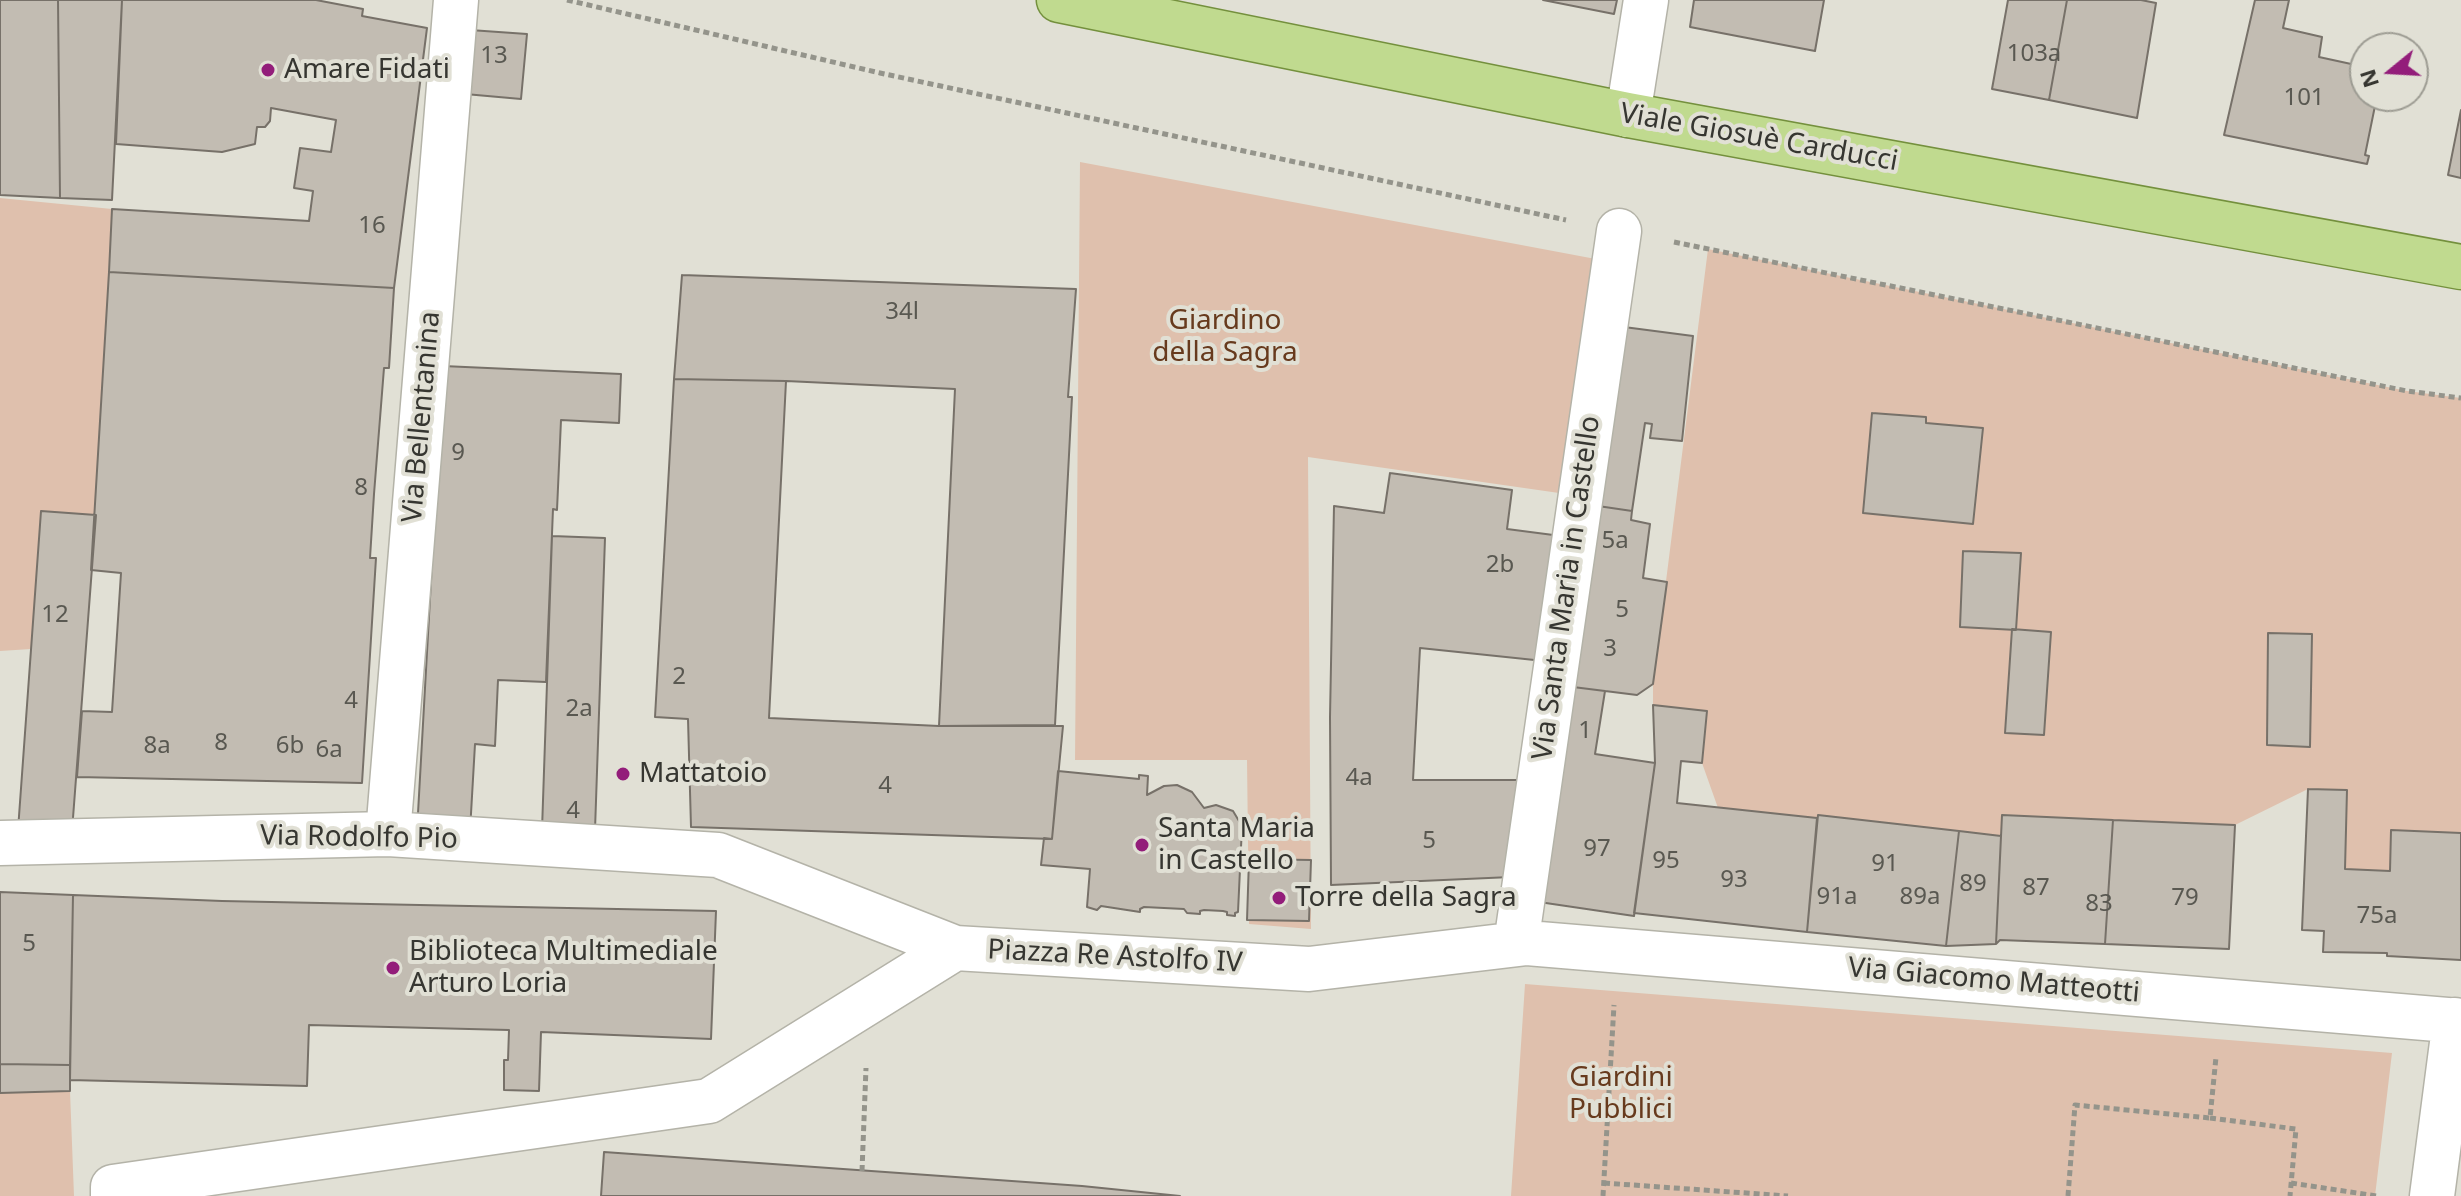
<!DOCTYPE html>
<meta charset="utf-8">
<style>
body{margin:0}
#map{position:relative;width:2461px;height:1196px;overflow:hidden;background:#e1e0d5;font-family:"Noto Sans",sans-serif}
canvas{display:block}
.north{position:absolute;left:2349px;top:32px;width:80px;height:80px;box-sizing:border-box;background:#e1e0d5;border:2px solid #9d9c93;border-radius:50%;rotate:252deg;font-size:22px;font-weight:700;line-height:32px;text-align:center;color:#363631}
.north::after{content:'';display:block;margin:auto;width:28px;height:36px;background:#931d7a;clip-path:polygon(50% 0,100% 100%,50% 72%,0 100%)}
</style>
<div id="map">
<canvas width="2461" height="1196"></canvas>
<div class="north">N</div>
</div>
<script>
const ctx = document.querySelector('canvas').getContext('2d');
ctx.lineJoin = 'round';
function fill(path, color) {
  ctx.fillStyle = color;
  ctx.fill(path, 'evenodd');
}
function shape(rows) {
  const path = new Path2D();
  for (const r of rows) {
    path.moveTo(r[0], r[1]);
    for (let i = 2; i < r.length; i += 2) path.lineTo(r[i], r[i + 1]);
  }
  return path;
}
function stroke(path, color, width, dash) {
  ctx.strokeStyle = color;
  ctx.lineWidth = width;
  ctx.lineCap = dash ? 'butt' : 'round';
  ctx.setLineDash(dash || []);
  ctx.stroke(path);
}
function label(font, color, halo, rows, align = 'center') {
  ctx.font = font + ' "Noto Sans",sans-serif';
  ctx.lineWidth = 8;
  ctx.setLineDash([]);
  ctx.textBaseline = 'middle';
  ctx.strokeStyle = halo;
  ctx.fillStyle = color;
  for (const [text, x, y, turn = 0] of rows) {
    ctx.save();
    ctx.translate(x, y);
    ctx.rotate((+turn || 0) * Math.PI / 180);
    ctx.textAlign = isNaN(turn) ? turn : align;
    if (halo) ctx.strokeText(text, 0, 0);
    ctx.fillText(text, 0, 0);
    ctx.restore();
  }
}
fill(shape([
 [1080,162,1601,260,1566,494,1308,457,1311,929,1249,924,1247,760,1075,760],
 [0,198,112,209,96,515,41,512,31,649,0,651],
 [1708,249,2407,391,2461,398,2461,833,2392,830,2390,871,2345,869,2308,789,2235,825,2002,815,2001,836,1718,808,1702,763,1707,711,1653,705,1653,684],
 [1525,984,2392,1053,2375,1196,1511,1196],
 [70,1091,74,1196,0,1196,0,1093]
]), '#dfc0ad');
const building = shape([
 [0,0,58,0,60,198,0,195,0,0],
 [58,0,122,0,112,200,60,198,58,0],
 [122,0,316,0,363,9,362,16,427,28,394,288,109,272,112,209,309,221,313,191,294,188,300,148,331,152,336,120,271,108,270,121,265,127,257,127,255,144,222,152,116,144,122,0],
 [1543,0,1617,0,1614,14,1543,0],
 [1694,0,1824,0,1815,51,1690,27,1694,0],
 [2008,0,2067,0,2049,100,1992,89,2008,0],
 [2067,0,2141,0,2156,3,2137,118,2049,100,2067,0],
 [2255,0,2289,0,2283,28,2322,37,2319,57,2365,67,2365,96,2377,96,2365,155,2369,156,2367,164,2224,135,2255,0],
 [470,30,527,34,521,99,465,94,470,30],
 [2461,110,2461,178,2448,175,2461,110],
 [109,272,394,288,389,368,384,368,374,494,370,558,376,558,362,783,77,777,82,711,112,712,121,573,91,570,109,272],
 [682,275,1076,289,1068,397,1072,397,1055,725,939,726,955,389,786,381,674,379,682,275],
 [1624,327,1693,336,1682,441,1650,438,1652,424,1645,423,1632,511,1598,506,1624,327],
 [443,366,621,374,619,423,561,420,557,510,553,509,546,682,498,680,495,746,475,744,470,831,417,831,443,366],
 [674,379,786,381,769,718,939,726,1063,726,1052,839,691,827,688,719,655,717,674,379],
 [1872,413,1926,417,1926,423,1983,428,1973,524,1863,513,1872,413],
 [1390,473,1512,490,1507,529,1561,536,1544,661,1420,648,1413,780,1524,780,1511,877,1331,885,1330,717,1334,506,1384,513,1390,473],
 [1598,506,1632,511,1631,520,1650,524,1643,578,1667,582,1653,684,1637,695,1573,687,1598,506],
 [41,511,96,515,72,831,18,830,41,511],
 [552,536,605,538,595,830,542,830,552,536],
 [1963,551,2021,553,2016,630,1960,627,1963,551],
 [2012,629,2051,632,2044,735,2005,733,2012,629],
 [2268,633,2312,634,2310,747,2267,745,2268,633],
 [1573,687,1605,691,1595,754,1655,763,1634,916,1539,902,1573,687],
 [1653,705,1707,711,1702,763,1681,761,1677,803,1817,818,1807,932,1634,913,1655,763,1653,705],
 [1058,771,1139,779,1139,775,1148,776,1147,795,1164,786,1177,785,1192,792,1204,808,1216,805,1233,811,1242,826,1238,912,1235,913,1235,916,1227,915,1227,912,1223,911,1204,910,1200,911,1200,914,1187,913,1184,909,1144,907,1140,909,1140,912,1101,906,1097,910,1087,907,1090,869,1041,865,1044,838,1052,839,1058,771],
 [2308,789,2347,790,2345,869,2390,871,2391,830,2461,833,2461,960,2387,956,2387,953,2323,952,2324,931,2302,930,2308,789],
 [1818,815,1959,831,1946,946,1807,932,1818,815],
 [2002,815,2113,820,2105,944,2000,940,1996,944,2002,815],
 [2113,820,2235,825,2229,949,2105,944,2113,820],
 [1959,831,2001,836,1996,944,1946,946,1959,831],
 [1249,859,1311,860,1309,921,1247,920,1249,859],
 [0,892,73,895,70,1065,0,1064,0,892],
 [73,895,222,901,716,911,711,1039,541,1032,539,1091,504,1090,504,1060,508,1060,509,1030,309,1025,307,1086,70,1080,73,895],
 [0,1064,70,1065,70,1091,0,1093,0,1064],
 [604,1152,1082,1186,1180,1196,601,1196,604,1152]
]);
fill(building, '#c2bcb2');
stroke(building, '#777169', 2);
const minor = shape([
 [1628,115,1646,0],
 [388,834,456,0],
 [0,843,388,834,718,855,955,948,1309,969,1527,943,2461,1021],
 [1516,944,1619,231],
 [113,1196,113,1187,709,1101,955,948],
 [2432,1196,2455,1020]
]);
const major = shape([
 [1059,0,1628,115,2461,267]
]);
stroke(minor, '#b4b3a8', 47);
stroke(major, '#74903d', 47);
stroke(shape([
 [567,0,880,73,1566,220],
 [1674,242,2407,391,2461,398],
 [2210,1118,2296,1129,2290,1196],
 [862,1171,866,1068],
 [1604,1183,1788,1196],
 [2291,1183,2377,1196],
 [1603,1196,1614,1005],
 [2068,1196,2075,1105,2210,1118,2216,1057]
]), '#94948b', 5, [6, 4]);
stroke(minor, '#fff', 44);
stroke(major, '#c0da8f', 44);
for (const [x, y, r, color] of [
 [268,70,8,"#931d7a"],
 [623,774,8,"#931d7a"],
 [1142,845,8,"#931d7a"],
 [1279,898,8,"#931d7a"],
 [393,968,8,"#931d7a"]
]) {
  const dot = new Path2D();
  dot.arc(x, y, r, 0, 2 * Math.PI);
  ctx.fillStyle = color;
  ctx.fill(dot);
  stroke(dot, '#e1e0d5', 3);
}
label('24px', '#595851', null, [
 ["103a",2034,54],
 ["13",494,56],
 ["101",2304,98],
 ["16",372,226],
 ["34l",902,312],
 ["9",458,453],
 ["8",361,488],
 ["5a",1615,541],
 ["2b",1500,565],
 ["5",1622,610],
 ["12",55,615],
 ["3",1610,649],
 ["2",679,677],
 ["4",351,701],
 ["2a",579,709],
 ["1",1585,731],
 ["8",221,743],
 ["8a",157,746],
 ["6b",290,746],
 ["6a",329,750],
 ["4a",1359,778],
 ["4",885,786],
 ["4",573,811],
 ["5",1429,841],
 ["97",1597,849],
 ["95",1666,861],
 ["91",1885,864],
 ["93",1734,880],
 ["89",1973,884],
 ["87",2036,888],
 ["91a",1837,897],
 ["89a",1920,897],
 ["79",2185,898],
 ["83",2099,904],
 ["75a",2377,916],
 ["5",29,944]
]);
label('28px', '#363631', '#e1e0d5', [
 ["Amare Fidati",284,70],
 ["Mattatoio",639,774],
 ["Santa Maria",1158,829],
 ["in Castello",1158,861],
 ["Torre della Sagra",1295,898],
 ["Biblioteca Multimediale",409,952],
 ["Arturo Loria",409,984]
], 'left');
label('28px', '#363631', '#e1e0d5', [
 ["Viale Giosuè Carducci",1759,138,10],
 ["Via Bellentanina",422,417,-85],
 ["Via Santa Maria in Castello",1567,588,-82],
 ["Via Rodolfo Pio",359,838,1],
 ["Piazza Re Astolfo IV",1115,957,3],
 ["Via Giacomo Matteotti",1994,981,5]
]);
label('28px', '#673a1d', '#e1e0d5', [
 ["Giardino",1225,321],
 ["della Sagra",1225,353],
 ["Giardini",1621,1078],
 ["Pubblici",1621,1110]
]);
</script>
